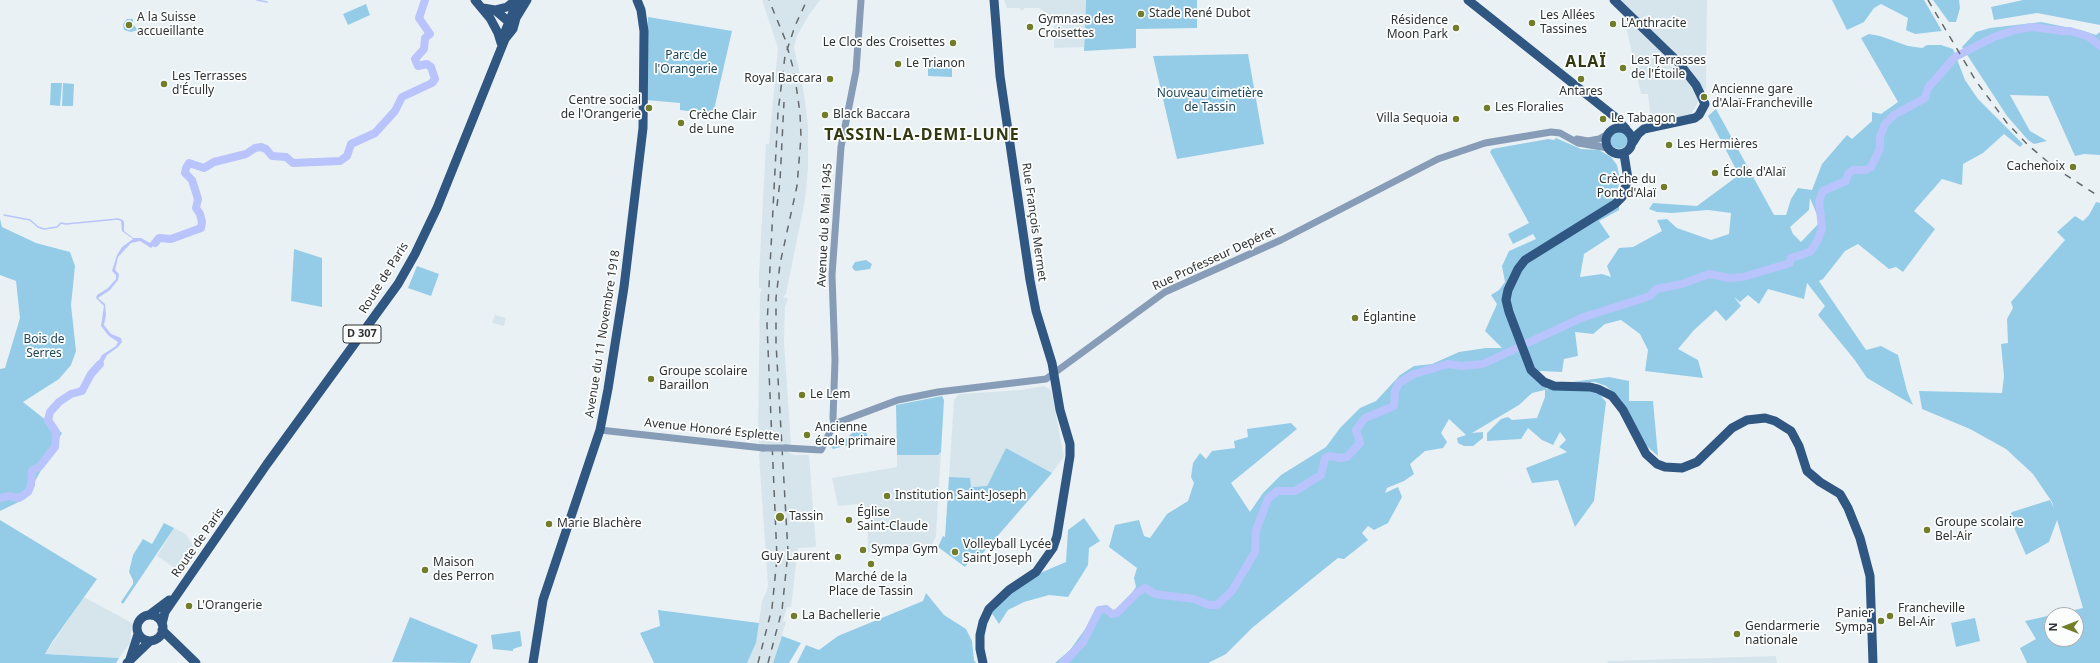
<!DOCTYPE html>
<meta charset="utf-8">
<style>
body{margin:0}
#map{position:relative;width:2100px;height:663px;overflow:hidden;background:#eaf1f5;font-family:"Noto Sans",sans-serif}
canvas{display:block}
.north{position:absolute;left:2044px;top:607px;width:40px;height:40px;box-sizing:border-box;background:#fcfefe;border:1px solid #aaacad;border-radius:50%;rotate:270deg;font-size:11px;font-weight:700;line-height:16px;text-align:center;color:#2f3233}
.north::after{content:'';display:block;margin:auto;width:14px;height:18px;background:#727d29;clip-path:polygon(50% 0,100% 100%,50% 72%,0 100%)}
</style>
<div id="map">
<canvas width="2100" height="663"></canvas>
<div class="north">N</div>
</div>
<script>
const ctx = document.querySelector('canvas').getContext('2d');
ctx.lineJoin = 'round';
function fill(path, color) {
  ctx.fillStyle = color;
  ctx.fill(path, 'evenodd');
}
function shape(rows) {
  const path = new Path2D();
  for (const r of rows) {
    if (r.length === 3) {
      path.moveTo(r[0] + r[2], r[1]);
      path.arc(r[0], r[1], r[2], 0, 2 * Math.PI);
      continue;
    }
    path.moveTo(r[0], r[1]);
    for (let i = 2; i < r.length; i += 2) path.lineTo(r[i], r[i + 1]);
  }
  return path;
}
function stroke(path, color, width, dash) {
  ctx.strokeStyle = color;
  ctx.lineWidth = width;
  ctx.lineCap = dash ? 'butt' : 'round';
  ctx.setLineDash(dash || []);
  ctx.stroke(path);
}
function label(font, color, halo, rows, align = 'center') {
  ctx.font = font + ' "Noto Sans",sans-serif';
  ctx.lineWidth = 3.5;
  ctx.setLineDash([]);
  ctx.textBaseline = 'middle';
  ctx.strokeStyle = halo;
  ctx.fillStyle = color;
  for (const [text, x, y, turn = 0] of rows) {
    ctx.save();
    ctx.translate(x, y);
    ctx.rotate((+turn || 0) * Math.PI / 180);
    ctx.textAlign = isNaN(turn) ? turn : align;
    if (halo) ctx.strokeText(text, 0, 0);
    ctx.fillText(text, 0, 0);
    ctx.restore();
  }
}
fill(shape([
 [762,0,820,0,809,15,797,36,794,47,804,93,808,126,808,168,805,200,786,294,783,297,788,299,785,307,784,342,791,444,786,451,794,455,809,455,816,547,798,548,791,607,787,607,783,621,786,622,773,663,747,663,756,643,762,601,767,590,768,585,759,456,761,444,759,443,758,432,760,293,762,290,759,287,759,275,766,144,769,144,778,48],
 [1004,0,1086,0,1084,47,1054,48,1054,18,1039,8,1025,8,1022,11,1019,8,1007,8],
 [1618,0,1707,0,1706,87,1691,115,1651,121,1648,94,1641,94,1621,4],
 [495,315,506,318,504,326,492,323],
 [1044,386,1051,390,1064,457,1052,473,1006,448,987,486,971,487,949,477,954,400,959,394,1021,390],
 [941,452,936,536,932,545,919,552,905,550,868,552,867,513,859,512,859,504,838,506,832,478,897,467,897,455,938,455],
 [174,528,186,534,197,552,182,573,157,556],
 [84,597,132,623,130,643,119,658,45,654],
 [1776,656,1777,663,1608,663,1607,661]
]), '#d6e5ec');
fill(shape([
 [1086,0,1197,0,1197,28,1136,29,1136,48,1084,51],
 [1832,0,1924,0,1942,31,1915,34,1906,30,1908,18,1881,4,1874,8,1864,22,1847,30],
 [1933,0,1959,0,1960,8,1956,22,1949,22],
 [2023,0,2100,0,2100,25,2037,13,1994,20,1991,7],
 [366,4,370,15,348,25,343,14],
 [648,17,732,31,713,114,680,110,680,103,646,100],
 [127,19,133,19,133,24,138,30,131,32,124,30,123,24],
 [2041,22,2081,30,2096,35,2100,32,2100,155,2084,154,2075,156,2048,96,2010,95,2030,131,2047,141,2034,144,2028,140,2007,116,1962,47,1976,32,1990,28],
 [1869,34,1880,36,1908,46,1922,48,1927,45,1941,45,1953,49,1965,80,1978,99,2023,144,2020,147,2004,134,1983,153,1963,164,1962,185,1942,179,1914,211,1935,229,1903,272,1896,267,1889,269,1858,244,1845,251,1823,279,1819,281,1866,350,1881,346,1898,355,1907,391,1913,405,1867,378,1854,359,1818,315,1825,306,1807,283,1804,299,1768,289,1759,304,1748,295,1740,302,1734,297,1741,306,1726,321,1716,310,1694,330,1678,349,1698,360,1703,378,1645,371,1648,350,1640,334,1621,320,1605,324,1593,334,1575,332,1578,356,1564,359,1562,372,1541,371,1532,374,1547,387,1546,389,1584,390,1598,392,1606,402,1594,501,1575,527,1558,480,1532,483,1526,468,1567,452,1559,447,1566,440,1560,432,1553,445,1542,440,1528,428,1521,439,1487,441,1487,433,1501,419,1508,417,1512,420,1537,418,1545,397,1545,390,1532,393,1519,405,1472,433,1483,432,1483,438,1473,446,1464,446,1458,443,1457,438,1466,435,1449,419,1441,433,1447,442,1443,448,1425,451,1410,464,1414,474,1404,481,1387,488,1385,493,1398,487,1402,497,1388,523,1374,530,1368,526,1362,533,1368,540,1344,559,1338,558,1318,574,1252,628,1226,654,1208,663,1055,663,1070,650,1099,610,1118,612,1136,587,1134,578,1137,568,1109,547,1115,525,1139,520,1144,536,1150,538,1167,514,1188,501,1194,483,1191,477,1193,463,1200,453,1206,459,1212,451,1235,448,1234,441,1248,437,1247,429,1291,423,1297,429,1231,483,1250,512,1263,493,1281,475,1326,447,1340,428,1360,408,1376,401,1400,375,1414,366,1432,364,1459,352,1486,348,1502,348,1485,331,1497,304,1491,295,1499,290,1505,282,1502,266,1509,251,1536,239,1533,234,1513,244,1508,234,1529,223,1490,152,1492,149,1548,139,1554,140,1556,138,1581,149,1599,150,1611,157,1617,165,1620,180,1616,195,1611,203,1619,202,1619,210,1599,221,1610,237,1584,254,1580,277,1602,274,1611,277,1607,266,1619,248,1633,247,1662,231,1657,220,1667,219,1677,228,1711,240,1729,234,1731,213,1708,210,1672,213,1657,212,1649,209,1653,203,1697,206,1739,175,1708,116,1716,109,1774,215,1786,215,1791,199,1798,188,1812,190,1822,164,1847,135,1852,139,1872,121,1872,112,1881,114,1898,102,1861,38],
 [1810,198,1820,222,1801,242,1793,234,1790,227,1809,210],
 [1248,54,1264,144,1177,159,1153,56],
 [928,64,952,64,952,77,928,76],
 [51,83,62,83,60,106,50,105],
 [63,83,74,84,73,106,62,106],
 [1619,140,9],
 [2096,202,2100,203,2100,663,2027,663,2020,648,2036,639,2025,621,2052,615,2052,639,2076,639,2076,615,2053,615,2083,608,2057,520,2049,542,2026,555,2009,516,2012,512,2050,500,2054,508,2052,502,2033,474,2006,449,1970,429,1922,409,1919,391,2002,393,2004,376,2001,344,2008,343,2007,319,2013,308,2011,302,2065,240,2057,232,2075,216,2083,221,2089,215],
 [0,219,2,227,36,243,70,252,75,266,71,305,76,351,71,365,59,379,23,402,62,433,25,499,0,511,0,369,5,368,20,318,16,281,0,275],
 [294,249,322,258,322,307,291,301],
 [866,260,872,264,870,269,856,271,854,270,852,267,855,262],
 [417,266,439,274,431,296,408,288],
 [1609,377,1629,381,1629,401,1653,401,1658,456,1642,442,1621,400,1606,386,1595,382,1572,382],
 [942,396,944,400,941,452,938,455,897,455,896,405],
 [865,425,868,440,833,449,830,446,835,434,837,435,836,440,846,439,856,429],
 [1006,448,1052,473,976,561,972,558,965,567,938,547,943,536,945,537,949,477,970,478,971,487,987,486],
 [1084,518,1100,541,1089,548,1088,565,1068,597,1049,595,1024,602,1008,610,999,624,989,609,999,598,1040,573,1066,562,1068,530],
 [0,520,97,579,52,642,45,654,119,658,116,663,0,663],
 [164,523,174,528,123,604,121,602,133,584,133,580,129,572,133,555,143,539,152,544],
 [926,593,944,615,966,629,972,641,974,660,976,663,797,663,806,645,819,650,838,636,923,601],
 [658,610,759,623,756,643,747,663,654,663,640,633,660,626],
 [410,617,478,645,470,663,392,662],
 [1975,618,1980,641,1956,647,1951,623],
 [520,631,522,646,513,649,513,651,493,649,491,635],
 [782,636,801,643,789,663,773,663]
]), '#94cce8');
fill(shape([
 [121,220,124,222,124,231,133,238,141,238,150,243,158,237,168,238,185,232,186,234,175,240,167,241,161,238,151,248,140,241,131,243,118,257,115,270,119,274,118,280,110,290,98,298,105,304,106,315,104,325,111,334,121,338,122,342,118,347,107,355,100,368,94,373,94,370,102,355,116,346,118,342,109,336,101,326,104,306,96,298,97,295,108,288,116,279,116,275,112,271,117,255,122,247,133,239,122,231]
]), '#b8c4fb');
stroke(shape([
 [257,0,267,2],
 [4,215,30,220,38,227,44,229,57,227,61,223,66,224,118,219,123,221]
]), '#b8c4fb', 1.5);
stroke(shape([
 [155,243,159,238,171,239,201,228,202,222,200,214,196,208,198,199,192,180,185,173,186,168,189,163,204,168,214,162,246,154,255,148,261,147,266,149,272,156,286,157,293,163,340,161,347,156,351,144,375,133,395,111,402,97,432,83,435,79,431,67,427,64,418,66,415,59,424,49,425,38,430,34,419,18,425,0],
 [0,498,9,496,19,498,28,492,31,485,32,471,40,466,55,447,56,432,48,420,50,412,59,402,71,394,82,391,91,374,100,364],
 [1063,663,1083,642,1099,610,1106,609,1112,614,1117,613,1138,592,1145,588,1155,594,1194,599,1209,605,1217,605,1232,591,1255,552,1256,530,1268,499,1277,491,1295,491,1321,475,1325,458,1330,456,1341,458,1347,457,1360,443,1356,430,1365,418,1394,406,1395,391,1399,383,1414,374,1448,364,1462,366,1483,364,1581,318,1650,296,1656,289,1682,284,1709,274,1729,278,1743,277,1790,263,1791,258,1810,252,1818,240,1822,228,1819,201,1823,191,1846,181,1848,174,1853,170,1866,170,1871,167,1880,149,1880,137,1885,124,1894,115,1925,98,1928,88,1955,57,1994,37,2015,30,2032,27,2063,31,2070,31,2089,37,2100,46]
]), '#b8c4fb', 8);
stroke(shape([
 [1577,139,1588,141,1599,139,1608,134],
 [834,424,898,400,938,392,1046,379,1165,292,1281,240,1438,159,1485,143,1551,132,1560,133,1578,143,1608,148],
 [600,430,763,448],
 [786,448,821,450,834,424,833,418,835,360,832,275,841,147,856,71,861,0]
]), '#879cb6', 7);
stroke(shape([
 [475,0,490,18,498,33,501,43],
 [1468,0,1615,117,1626,129],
 [1614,0,1678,62,1696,85,1705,104,1699,115,1695,118,1644,129,1638,134,1633,142],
 [483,8,495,10,509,22],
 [495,10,507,7,516,0],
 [502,39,518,0],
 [1619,141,13],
 [1624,154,1628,179,1622,197,1615,204,1525,260,1518,269,1508,290,1506,300,1509,312,1531,370,1544,382,1554,386,1590,387,1598,389,1612,396,1623,410,1646,454,1657,464,1665,467,1682,468,1697,462,1732,428,1747,420,1765,418,1775,421,1791,431,1799,446,1807,471,1820,482,1840,494,1848,508,1860,538,1870,576,1873,663],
 [149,615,169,600],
 [150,628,13],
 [162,624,165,612,267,464,398,284,415,254,437,208,505,39,513,29,516,18,527,0],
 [162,630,196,663],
 [130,659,138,634],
 [127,663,150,641],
 [533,663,543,600,600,430,608,389,624,287,643,128,644,31,641,10,637,0],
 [983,663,980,649,980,635,983,622,989,609,1009,590,1036,572,1053,548,1057,536,1070,456,1070,444,1060,410,1052,363,1036,311,1030,280,1000,76,994,0]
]), '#305682', 9);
stroke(shape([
 [1928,0,1976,81,2007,123,2028,145,2055,168,2100,197],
 [777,206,780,181,784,102],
 [758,663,772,608,777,558,767,325,778,112,785,56,795,26,807,0],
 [768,663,782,610,788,552,776,343,776,298,780,264,797,186,801,137,800,113,794,71,785,39,769,0]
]), '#65696b', 1.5, [7, 7]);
stroke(shape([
 [763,448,786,448]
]), '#879cb6', 7);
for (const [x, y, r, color] of [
 [1141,14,4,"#727d29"],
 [1532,23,4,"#727d29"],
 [1613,24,4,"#727d29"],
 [129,25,4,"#727d29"],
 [1030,27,4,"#727d29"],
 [1456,28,4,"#727d29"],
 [953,43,4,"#727d29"],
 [898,64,4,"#727d29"],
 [1623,68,4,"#727d29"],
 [830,79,4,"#727d29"],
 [1581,79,4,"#727d29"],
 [164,84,4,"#727d29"],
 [1704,97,4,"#727d29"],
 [649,108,4,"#727d29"],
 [1487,108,4,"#727d29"],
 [825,115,4,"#727d29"],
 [1456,119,4,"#727d29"],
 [1603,119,4,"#727d29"],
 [681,123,4,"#727d29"],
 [1669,145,4,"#727d29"],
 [2073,167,4,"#727d29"],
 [1715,173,4,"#727d29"],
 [1664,187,4,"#727d29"],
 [1355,318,4,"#727d29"],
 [651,379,4,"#727d29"],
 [802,395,4,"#727d29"],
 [807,435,4,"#727d29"],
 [887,496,4,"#727d29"],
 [780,517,5,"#727d29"],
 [849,520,4,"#727d29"],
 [549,524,4,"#727d29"],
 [1927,530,4,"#727d29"],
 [863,550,4,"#727d29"],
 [955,552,4,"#727d29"],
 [838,557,4,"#727d29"],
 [871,564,4,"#727d29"],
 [425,570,4,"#727d29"],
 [189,606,4,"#727d29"],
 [794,616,4,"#727d29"],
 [1890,616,4,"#727d29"],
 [1881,621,4,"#727d29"],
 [1737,634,4,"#727d29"]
]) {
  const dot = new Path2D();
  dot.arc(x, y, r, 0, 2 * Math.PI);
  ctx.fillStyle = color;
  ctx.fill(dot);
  stroke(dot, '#fcfefe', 1.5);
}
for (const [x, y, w] of [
 [362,334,38]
]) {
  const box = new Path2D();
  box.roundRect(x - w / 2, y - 9, w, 18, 3);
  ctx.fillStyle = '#fcfefe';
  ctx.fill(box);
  stroke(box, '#2f3233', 1);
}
label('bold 11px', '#2f3233', null, [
 ["D 307",362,334]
]);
label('12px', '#2f3233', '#fcfefe', [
 ["Stade René Dubot",1149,14],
 ["Les Allées",1540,16],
 ["Tassines",1540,30],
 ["A la Suisse",137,18],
 ["accueillante",137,32],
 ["Gymnase des",1038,20],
 ["Croisettes",1038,34],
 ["Résidence",1448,21,"right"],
 ["Moon Park",1448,35,"right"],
 ["L'Anthracite",1621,24],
 ["Le Clos des Croisettes",945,43,"right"],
 ["Les Terrasses",1631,61],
 ["de l'Étoile",1631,75],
 ["Le Trianon",906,64],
 ["Les Terrasses",172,77],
 ["d'Écully",172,91],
 ["Royal Baccara",822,79,"right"],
 ["Ancienne gare",1712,90],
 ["d'Alaï-Francheville",1712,104],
 ["Antares",1581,92,"center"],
 ["Centre social",641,101,"right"],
 ["de l'Orangerie",641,115,"right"],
 ["Les Floralies",1495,108],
 ["Black Baccara",833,115],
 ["Crèche Clair",689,116],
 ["de Lune",689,130],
 ["Villa Sequoia",1448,119,"right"],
 ["Le Tabagon",1611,119],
 ["Les Hermières",1677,145],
 ["Cachenoix",2065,167,"right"],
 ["École d'Alaï",1723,173],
 ["Crèche du",1656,180,"right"],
 ["Pont d'Alaï",1656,194,"right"],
 ["Églantine",1363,318],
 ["Groupe scolaire",659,372],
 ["Baraillon",659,386],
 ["Le Lem",810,395],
 ["Ancienne",815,428],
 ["école primaire",815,442],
 ["Institution Saint-Joseph",895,496],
 ["Église",857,513],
 ["Saint-Claude",857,527],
 ["Tassin",789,517],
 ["Groupe scolaire",1935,523],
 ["Bel-Air",1935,537],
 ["Marie Blachère",557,524],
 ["Volleyball Lycée",963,545],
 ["Saint Joseph",963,559],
 ["Sympa Gym",871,550],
 ["Guy Laurent",830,557,"right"],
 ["Maison",433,563],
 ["des Perron",433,577],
 ["Marché de la",871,578,"center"],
 ["Place de Tassin",871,592,"center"],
 ["L'Orangerie",197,606],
 ["Francheville",1898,609],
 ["Bel-Air",1898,623],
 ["Panier",1873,614,"right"],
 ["Sympa",1873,628,"right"],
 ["La Bachellerie",802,616],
 ["Gendarmerie",1745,627],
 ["nationale",1745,641]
], 'left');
label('12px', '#214657', '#fcfefe', [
 ["Parc de",686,56],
 ["l'Orangerie",686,70],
 ["Nouveau cimetière",1210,94],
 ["de Tassin",1210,108],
 ["Bois de",44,340],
 ["Serres",44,354]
]);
label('12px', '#2f3233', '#fcfefe', [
 ["Rue François Mermet",1034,222,82],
 ["Avenue du 8 Mai 1945",825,225,-87],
 ["Rue Professeur Depéret",1214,259,-25],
 ["Route de Paris",384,278,-58],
 ["Avenue du 11 Novembre 1918",603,334,-81],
 ["Avenue Honoré Esplette",712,430,6],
 ["Route de Paris",198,543,-55]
]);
ctx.letterSpacing = '1px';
label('bold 16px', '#323810', '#fcfefe', [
 ["ALAÏ",1586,62],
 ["TASSIN-LA-DEMI-LUNE",922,135]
]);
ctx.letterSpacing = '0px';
</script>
